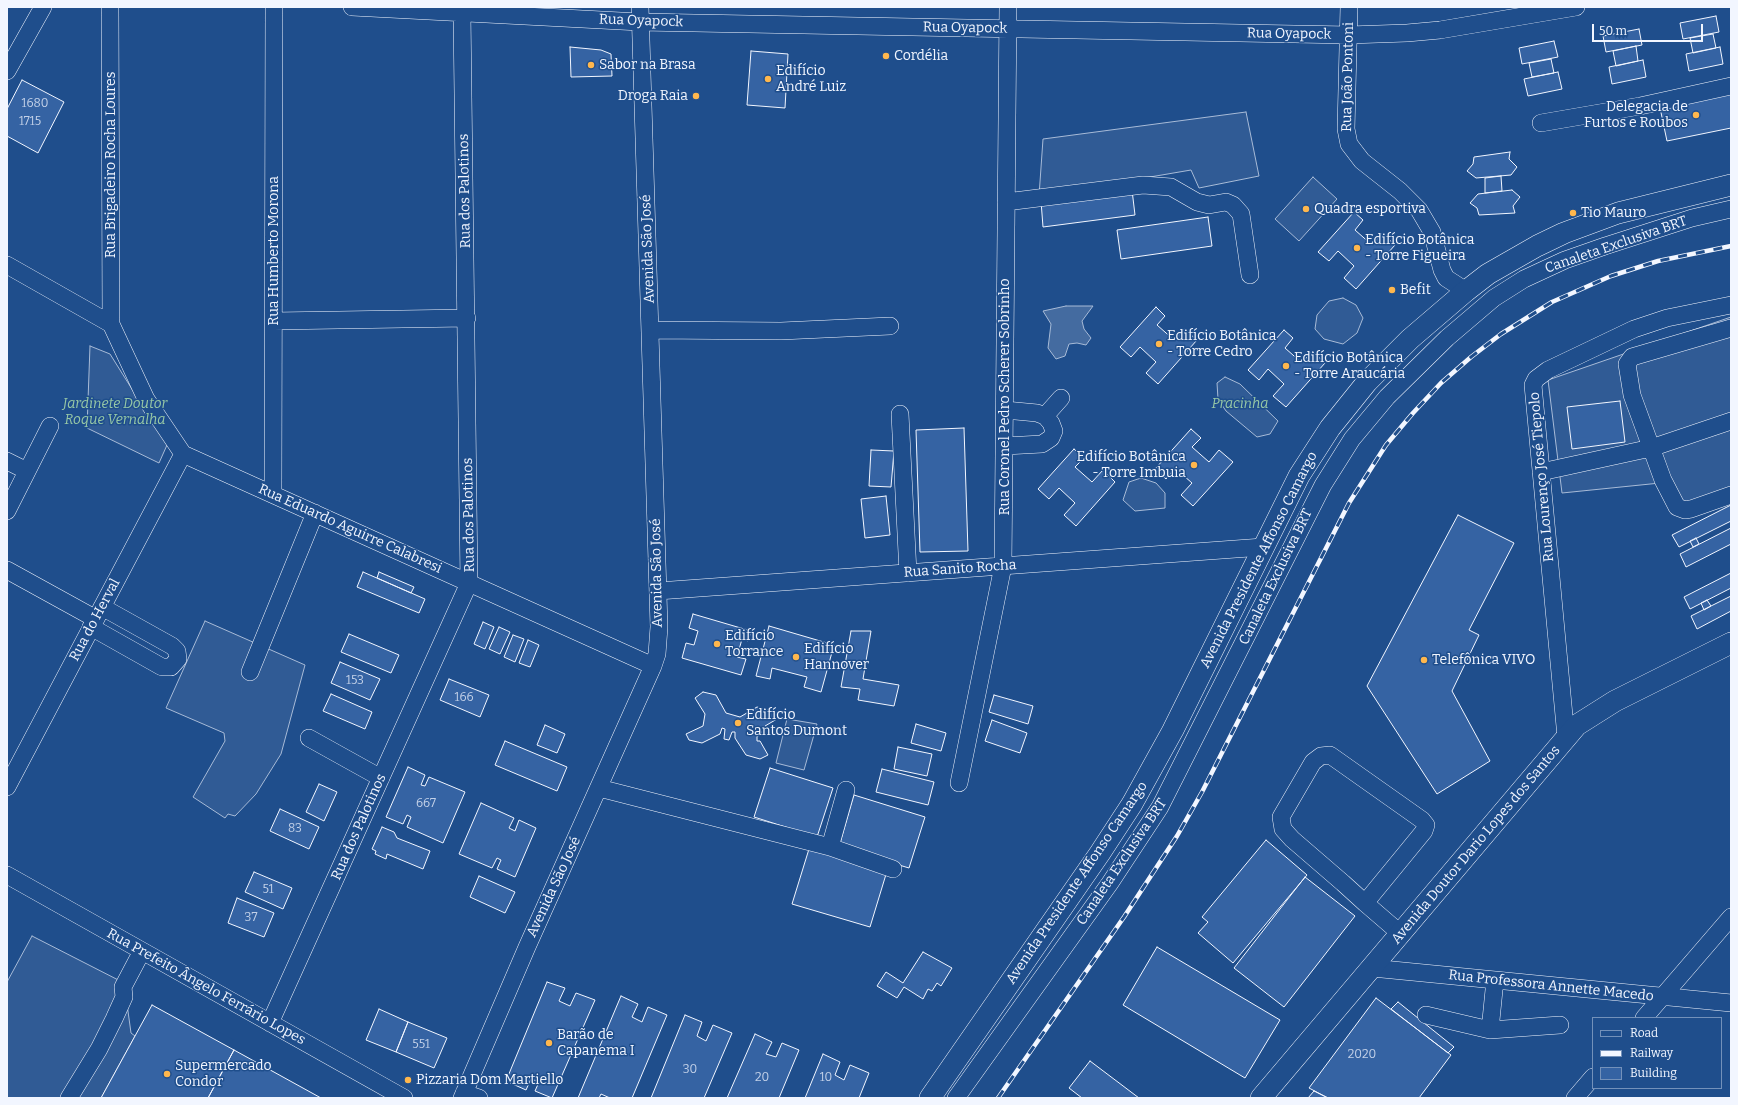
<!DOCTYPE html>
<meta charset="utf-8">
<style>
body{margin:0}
#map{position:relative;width:1738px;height:1105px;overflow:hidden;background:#1f4e8c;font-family:Bitter,serif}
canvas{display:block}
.frame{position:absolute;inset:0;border:8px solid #f2f6ff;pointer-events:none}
.legend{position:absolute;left:1592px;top:1017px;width:130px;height:72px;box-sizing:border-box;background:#1f4e8c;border:1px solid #7391ba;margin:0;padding:5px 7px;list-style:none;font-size:12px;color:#f2f6ff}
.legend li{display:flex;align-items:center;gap:8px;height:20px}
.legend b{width:20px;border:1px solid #7391ba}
.scale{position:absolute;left:1592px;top:24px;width:111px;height:18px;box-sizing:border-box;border:2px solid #f2f6ff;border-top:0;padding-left:5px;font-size:12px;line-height:14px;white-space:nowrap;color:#f2f6ff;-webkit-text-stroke:3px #1f4e8c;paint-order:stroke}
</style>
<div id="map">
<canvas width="1738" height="1105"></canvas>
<div class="frame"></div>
<ul class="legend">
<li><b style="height:5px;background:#1f4e8c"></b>Road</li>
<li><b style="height:5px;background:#f2f6ff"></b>Railway</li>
<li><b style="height:11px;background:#3563a3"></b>Building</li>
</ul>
<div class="scale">50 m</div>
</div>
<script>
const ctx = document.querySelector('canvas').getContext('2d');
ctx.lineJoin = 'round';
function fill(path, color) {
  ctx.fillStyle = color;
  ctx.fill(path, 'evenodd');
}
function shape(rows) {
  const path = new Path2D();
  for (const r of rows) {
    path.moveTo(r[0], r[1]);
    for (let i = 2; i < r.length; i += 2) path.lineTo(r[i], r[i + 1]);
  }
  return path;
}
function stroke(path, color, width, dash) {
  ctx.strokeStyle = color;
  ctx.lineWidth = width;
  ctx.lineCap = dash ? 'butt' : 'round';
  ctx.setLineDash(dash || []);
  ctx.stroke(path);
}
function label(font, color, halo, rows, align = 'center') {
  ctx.font = font + ' Bitter,serif';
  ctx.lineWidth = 3;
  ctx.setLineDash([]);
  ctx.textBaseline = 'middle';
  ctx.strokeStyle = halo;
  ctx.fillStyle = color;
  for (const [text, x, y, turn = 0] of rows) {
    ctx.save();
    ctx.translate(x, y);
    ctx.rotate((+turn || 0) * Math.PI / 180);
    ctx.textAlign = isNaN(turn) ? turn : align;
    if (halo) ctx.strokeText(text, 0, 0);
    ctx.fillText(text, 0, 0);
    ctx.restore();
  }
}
const built = shape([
 [1246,112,1259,176,1199,188,1191,170,1039,196,1043,139,1246,112],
 [1313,177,1337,199,1299,241,1275,219,1313,177],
 [1343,298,1356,305,1363,318,1357,333,1343,344,1324,339,1315,329,1317,315,1329,301,1343,298],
 [1731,317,1731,492,1680,509,1670,482,1562,493,1548,380,1731,317],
 [90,346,110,354,167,445,159,463,87,428,90,346],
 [1225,377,1240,384,1278,421,1270,434,1257,437,1226,411,1218,399,1217,383,1225,377],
 [1141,478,1156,483,1165,493,1165,508,1135,511,1123,500,1129,482,1141,478],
 [205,621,305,665,281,754,256,794,235,816,228,814,225,818,193,797,225,741,224,733,166,708,205,621],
 [787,719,817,724,804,770,776,763,787,719],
 [32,936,132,987,127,1004,131,1033,135,1036,101,1098,7,1098,7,982,32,936]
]);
fill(built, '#305b95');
stroke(built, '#a8bbd7', 1);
const water = shape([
 [1066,306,1093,306,1082,321,1084,329,1091,338,1086,345,1077,343,1069,344,1065,356,1056,359,1048,348,1051,324,1043,311,1066,306]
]);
fill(water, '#446ba0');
stroke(water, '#a8bbd7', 1);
const building = shape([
 [1716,16,1719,32,1683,39,1680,23,1716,16],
 [1639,29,1642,45,1606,52,1603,36,1639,29],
 [1713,34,1716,48,1693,53,1690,38,1713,34],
 [1554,41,1558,57,1522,64,1519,48,1554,41],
 [1636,46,1638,61,1616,66,1613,51,1636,46],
 [570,47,601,50,611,54,612,76,571,77,570,47],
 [1720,47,1723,64,1689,71,1686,54,1720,47],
 [751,51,788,54,785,108,747,105,751,51],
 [1551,59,1554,73,1532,77,1529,63,1551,59],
 [1643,60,1646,77,1612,84,1609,67,1643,60],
 [1558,72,1562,89,1528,96,1524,79,1558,72],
 [22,80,64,102,38,153,7,136,7,109,22,80],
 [1731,88,1731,128,1667,141,1659,103,1731,88],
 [1510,152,1509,159,1517,167,1511,175,1476,178,1467,171,1473,164,1474,157,1510,152],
 [1501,176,1502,191,1485,193,1485,178,1501,176],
 [1132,190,1135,215,1043,227,1041,201,1132,190],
 [1512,190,1520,197,1513,206,1515,213,1479,215,1477,208,1470,203,1478,194,1512,190],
 [1354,212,1363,220,1355,230,1372,245,1382,233,1395,245,1356,289,1344,278,1354,266,1338,251,1329,261,1318,252,1354,212],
 [1208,217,1212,246,1121,259,1117,230,1208,217],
 [1156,307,1165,316,1157,325,1174,340,1184,329,1197,340,1158,384,1146,373,1156,362,1140,347,1131,357,1120,347,1156,307],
 [1284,330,1293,338,1285,348,1302,363,1312,351,1325,363,1286,407,1273,396,1284,384,1268,369,1259,380,1248,370,1284,330],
 [1620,401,1625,442,1572,449,1567,407,1620,401],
 [964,428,968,551,920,552,916,430,964,428],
 [1191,429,1201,438,1192,447,1209,462,1219,450,1233,462,1193,506,1181,495,1192,483,1175,468,1166,479,1155,469,1191,429],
 [1074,449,1084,458,1075,467,1092,482,1103,470,1115,482,1076,526,1064,515,1075,503,1059,488,1049,499,1038,489,1074,449],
 [871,450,894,451,891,487,869,486,871,450],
 [886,496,890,535,865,538,861,499,886,496],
 [1731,505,1731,521,1679,547,1672,535,1731,505],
 [1458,515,1514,543,1469,630,1479,635,1452,691,1490,761,1437,794,1367,686,1458,515],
 [1731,528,1731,544,1686,567,1680,554,1731,528],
 [1696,538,1699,544,1693,547,1690,541,1696,538],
 [363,572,425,599,419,613,357,587,363,572],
 [379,572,414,587,411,593,377,578,379,572],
 [1731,573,1731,588,1690,609,1684,597,1731,573],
 [1731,596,1731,611,1697,629,1691,616,1731,596],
 [1707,600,1711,606,1704,610,1701,603,1707,600],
 [693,614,751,631,748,641,742,639,737,657,746,659,741,675,682,658,686,643,694,645,698,631,689,628,693,614],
 [483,622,494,627,485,649,474,644,483,622],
 [769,626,834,645,821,692,804,687,807,677,772,668,770,679,756,676,769,626],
 [499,627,510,632,500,654,489,649,499,627],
 [851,631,871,631,863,679,899,685,894,706,858,700,860,689,841,687,851,631],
 [349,634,399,655,391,673,341,652,349,634],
 [513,635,524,639,515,662,504,657,513,635],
 [528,640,539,645,530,667,519,663,528,640],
 [340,662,380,679,370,700,331,683,340,662],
 [449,679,489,695,480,717,440,700,449,679],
 [703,692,716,695,726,713,740,717,757,707,772,711,777,719,765,726,765,731,762,731,761,735,757,736,757,741,760,741,768,755,760,759,746,755,735,738,735,732,732,732,729,740,724,739,725,729,722,728,720,734,702,743,689,740,686,734,703,726,705,714,695,698,703,692],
 [331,694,372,712,365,729,323,711,331,694],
 [994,695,1033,706,1028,724,989,712,994,695],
 [992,720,1027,733,1020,753,985,741,992,720],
 [916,724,946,733,941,751,911,743,916,724],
 [545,725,565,734,557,753,537,745,545,725],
 [505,741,567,767,557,791,495,765,505,741],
 [898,747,932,754,927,776,894,769,898,747],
 [408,767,425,775,421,785,425,786,429,777,465,792,443,843,407,827,411,817,407,815,403,824,386,817,408,767],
 [770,768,833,788,817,837,754,817,770,768],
 [882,769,934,782,928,805,876,792,882,769],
 [319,784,337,792,324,821,306,812,319,784],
 [854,795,925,817,909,868,839,847,854,795],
 [481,803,514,818,509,828,515,831,519,820,536,828,515,877,497,869,501,860,497,858,492,868,459,854,481,803],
 [280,809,319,827,309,849,270,831,280,809],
 [382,827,394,832,397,838,430,851,423,869,387,854,386,859,375,854,376,851,372,849,382,827],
 [1266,840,1307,875,1233,963,1198,933,1208,922,1202,917,1266,840],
 [809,849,887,871,870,927,792,904,809,849],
 [254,872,292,888,283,909,245,892,254,872],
 [479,876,515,892,505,913,470,897,479,876],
 [1305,877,1355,916,1284,1007,1234,968,1305,877],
 [237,898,274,913,264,937,228,923,237,898],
 [1157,947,1280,1020,1245,1078,1123,1005,1157,947],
 [923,952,952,968,941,986,937,983,932,991,928,989,923,999,904,987,897,998,877,986,886,972,903,983,923,952],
 [547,982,565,988,559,1001,570,1006,576,993,595,1000,552,1098,535,1091,539,1082,531,1079,526,1090,506,1081,547,982],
 [621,996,638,1004,632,1017,642,1022,648,1007,667,1015,632,1098,610,1098,601,1094,599,1098,578,1098,621,996],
 [1376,998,1451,1055,1419,1098,1328,1098,1309,1088,1376,998],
 [1398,1002,1454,1047,1448,1053,1391,1009,1398,1002],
 [152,1005,234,1050,208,1098,101,1098,152,1005],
 [379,1009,408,1022,396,1052,366,1040,379,1009],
 [685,1015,702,1022,697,1036,706,1041,713,1025,732,1033,704,1098,651,1098,685,1015],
 [408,1022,447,1038,434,1068,396,1052,408,1022],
 [755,1034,772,1042,766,1054,776,1057,782,1043,799,1050,779,1098,727,1098,755,1034],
 [234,1050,321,1098,208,1098,234,1050],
 [823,1054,840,1062,835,1075,844,1080,850,1065,869,1073,859,1098,805,1098,823,1054],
 [1090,1061,1139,1098,1082,1098,1069,1088,1090,1061],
 [1314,1091,1328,1098,1308,1098,1314,1091]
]);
fill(building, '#3563a3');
stroke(building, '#f2f6ff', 1);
const minor = shape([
 [110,7,111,324,146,399,183,454,653,666],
 [352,7,640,22,1349,35,1407,33,1440,30,1576,7],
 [1349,7,1346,129,1349,144,1362,161,1400,191,1419,210,1432,232,1442,270,1446,278,1466,291],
 [7,71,43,7],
 [1541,123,1640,106,1731,86],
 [1006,202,1143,185,1171,187,1197,202,1209,205,1226,202,1233,205,1241,214,1250,275],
 [7,265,111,324],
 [274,321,467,318],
 [1731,328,1632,357,1627,364,1632,395,1663,480,1677,507,1685,510,1691,509,1731,495],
 [650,330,781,331,890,326],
 [900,414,908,573],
 [1045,416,1061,398],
 [1005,446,1042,444,1051,438,1054,431,1051,423,1045,416,1037,413,1005,410],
 [7,461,27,471],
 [1541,472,1651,448,1731,421],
 [273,494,274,7],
 [7,511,50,426],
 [7,570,96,619],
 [658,591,1263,547],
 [91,627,162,667,171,667,178,659,177,651,172,646,102,607],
 [250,672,315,513],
 [1566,737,1533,385,1536,379,1548,370,1634,329,1667,318,1731,305],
 [309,738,381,778],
 [959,783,1003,566,1008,7],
 [7,787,183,454],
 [599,788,830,847,893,869],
 [830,847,846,790],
 [7,875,404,1098],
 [1365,903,1424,831,1426,825,1422,820,1330,755,1321,756,1313,762,1281,817,1283,829,1292,839,1343,883,1365,903,1401,934],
 [1372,968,1731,1003],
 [1426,1015,1490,1030,1495,980],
 [1644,1018,1731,917],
 [270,1023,469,583,462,13],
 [1490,1030,1560,1025],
 [464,1093,479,1098],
 [69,1098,99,1049,114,1019,124,997,123,987,142,951],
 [462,1098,527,947,653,666,657,654,659,627,640,7],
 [956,1098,1110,883,1160,807,1323,485,1352,439,1387,397,1447,338,1494,298,1524,279,1565,260,1605,246,1692,218,1731,209],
 [1575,1098,1593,1077]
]);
const major = shape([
 [930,1098,1100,853,1132,804,1173,730,1299,476,1330,428,1367,382,1410,339,1466,291,1488,274,1537,246,1564,233,1618,213,1731,185],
 [1261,1098,1577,725,1615,701,1731,643]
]);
stroke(minor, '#f2f6ff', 18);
stroke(major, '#f2f6ff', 22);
stroke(minor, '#1f4e8c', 17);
stroke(major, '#1f4e8c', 21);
const rail = shape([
 [998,1098,1124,917,1177,836,1202,792,1349,503,1386,445,1413,413,1441,383,1471,357,1501,334,1552,302,1611,276,1658,261,1731,246]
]);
stroke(rail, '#f2f6ff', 4.5);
stroke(rail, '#1f4e8c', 3, [9]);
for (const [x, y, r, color] of [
 [886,56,4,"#ffb74d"],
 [591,65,4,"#ffb74d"],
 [768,79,4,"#ffb74d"],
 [696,96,4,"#ffb74d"],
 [1696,115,4,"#ffb74d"],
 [1306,209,4,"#ffb74d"],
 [1573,213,4,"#ffb74d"],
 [1357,248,4,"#ffb74d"],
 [1392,290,4,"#ffb74d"],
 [1159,344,4,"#ffb74d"],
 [1286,366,4,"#ffb74d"],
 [1194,465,4,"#ffb74d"],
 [717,644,4,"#ffb74d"],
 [796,657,4,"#ffb74d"],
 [1424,660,4,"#ffb74d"],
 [738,723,4,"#ffb74d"],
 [549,1043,4,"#ffb74d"],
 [167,1074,4,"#ffb74d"],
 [408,1080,4,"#ffb74d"]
]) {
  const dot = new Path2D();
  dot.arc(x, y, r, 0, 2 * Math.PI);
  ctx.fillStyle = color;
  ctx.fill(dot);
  stroke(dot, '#1f4e8c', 1.5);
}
label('12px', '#c3d1e8', null, [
 ["1680",35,104],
 ["1715",30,122],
 ["153",355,681],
 ["166",464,698],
 ["667",426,804],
 ["83",295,829],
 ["51",268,890],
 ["37",251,918],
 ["551",421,1045],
 ["2020",1362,1055],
 ["30",690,1070],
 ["20",762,1078],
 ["10",826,1078]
]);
label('14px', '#f2f6ff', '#1f4e8c', [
 ["Rua Oyapock",641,21,2],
 ["Rua Oyapock",965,28,1],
 ["Rua Oyapock",1289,34,1],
 ["Rua João Pontoni",1348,77,-89],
 ["Rua Brigadeiro Rocha Loures",111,165,-90],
 ["Rua dos Palotinos",465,191,-91],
 ["Canaleta Exclusiva BRT",1616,245,-19],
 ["Avenida São José",648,249,-92],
 ["Rua Humberto Morona",274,251,-90],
 ["Rua Coronel Pedro Scherer Sobrinho",1005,397,-90],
 ["Rua Lourenço José Tiepolo",1542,477,-95],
 ["Rua dos Palotinos",469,515,-91],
 ["Rua Eduardo Aguirre Calabresi",350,529,24],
 ["Avenida Presidente Affonso Camargo",1259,560,-63],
 ["Rua Sanito Rocha",960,569,-4],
 ["Avenida São José",657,573,-91],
 ["Canaleta Exclusiva BRT",1276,577,-64],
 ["Rua do Herval",95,620,-62],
 ["Rua dos Palotinos",359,827,-66],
 ["Avenida Doutor Dario Lopes dos Santos",1476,845,-50],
 ["Canaleta Exclusiva BRT",1122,862,-56],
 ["Avenida Presidente Affonso Camargo",1077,883,-56],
 ["Avenida São José",554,887,-65],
 ["Rua Professora Annette Macedo",1551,986,6],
 ["Rua Prefeito Ângelo Ferrário Lopes",206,987,29]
]);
label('14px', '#f2f6ff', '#1f4e8c', [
 ["Cordélia",894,56],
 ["Sabor na Brasa",599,65],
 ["Edifício",776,71],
 ["André Luiz",776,87],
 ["Droga Raia",688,96,"right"],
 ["Delegacia de",1688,107,"right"],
 ["Furtos e Roubos",1688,123,"right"],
 ["Quadra esportiva",1314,209],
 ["Tio Mauro",1581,213],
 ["Edifício Botânica",1365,240],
 ["- Torre Figueira",1365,256],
 ["Befit",1400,290],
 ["Edifício Botânica",1167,336],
 ["- Torre Cedro",1167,352],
 ["Edifício Botânica",1294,358],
 ["- Torre Araucária",1294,374],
 ["Edifício Botânica",1186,457,"right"],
 ["- Torre Imbuia",1186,473,"right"],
 ["Edifício",725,636],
 ["Torrance",725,652],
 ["Edifício",804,649],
 ["Hannover",804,665],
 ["Telefônica VIVO",1432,660],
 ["Edifício",746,715],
 ["Santos Dumont",746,731],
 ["Barão de",557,1035],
 ["Capanema I",557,1051],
 ["Supermercado",175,1066],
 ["Condor",175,1082],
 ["Pizzaria Dom Martiello",416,1080]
], 'left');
label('italic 14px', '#97c8a6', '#1f4e8c', [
 ["Jardinete Doutor",115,404],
 ["Roque Vernalha",115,420],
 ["Pracinha",1240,404]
]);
</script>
